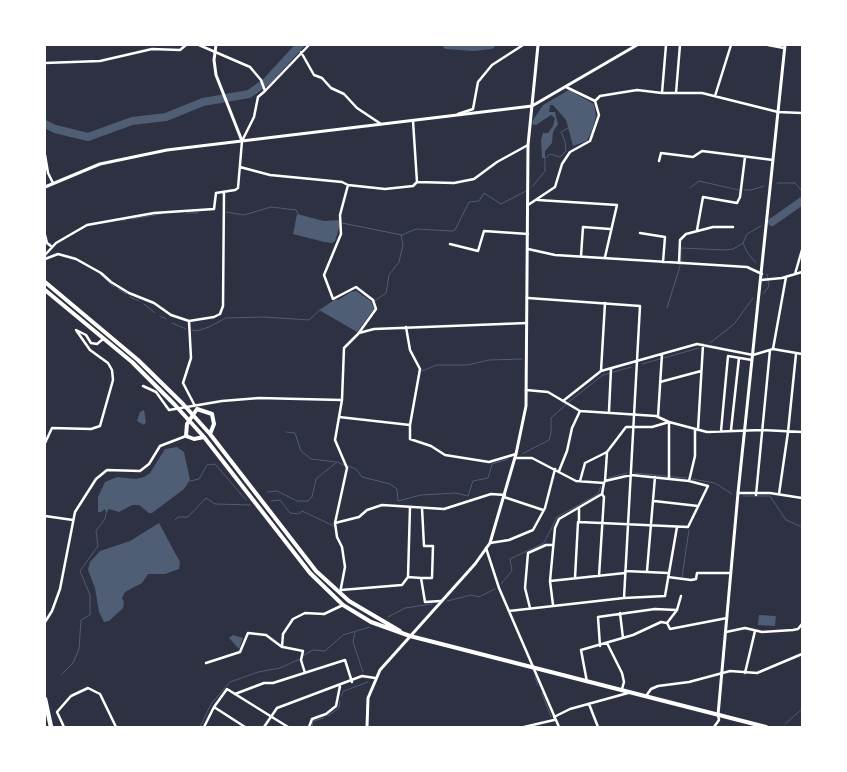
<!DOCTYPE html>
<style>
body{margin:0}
#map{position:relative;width:847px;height:772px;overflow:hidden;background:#2d3142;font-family:Montserrat,sans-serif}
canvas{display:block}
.frame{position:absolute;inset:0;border:46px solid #fff;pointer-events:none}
</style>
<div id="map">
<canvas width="847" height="772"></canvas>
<div class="frame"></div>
</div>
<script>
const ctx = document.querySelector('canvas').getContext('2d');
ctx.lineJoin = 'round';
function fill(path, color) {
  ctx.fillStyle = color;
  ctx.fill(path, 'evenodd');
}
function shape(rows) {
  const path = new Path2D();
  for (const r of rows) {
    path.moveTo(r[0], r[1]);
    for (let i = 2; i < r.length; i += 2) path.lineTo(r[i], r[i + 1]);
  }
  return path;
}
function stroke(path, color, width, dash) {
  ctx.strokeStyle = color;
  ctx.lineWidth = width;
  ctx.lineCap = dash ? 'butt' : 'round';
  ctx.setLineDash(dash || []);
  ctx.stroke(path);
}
fill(shape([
 [569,90,594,104,596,116,592,130,587,141,573,146,566,120,553,105,550,105,549,112,555,112,558,124,553,132,552,143,545,151,545,158,542,158,541,140,543,133,548,133,553,126,555,118,551,115,536,125,532,124,533,120,543,105],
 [297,214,324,221,339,220,340,225,335,241,332,243,324,242,293,234],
 [356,291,371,301,374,309,357,332,319,310,336,299,338,300,351,292],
 [144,410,146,422,144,425,137,421,140,412],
 [177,447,184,452,190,480,184,489,152,513,149,513,139,505,132,505,119,512,109,509,106,513,105,509,101,512,98,512,98,497,105,482,117,477,136,479,144,477,150,473,165,449],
 [159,523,180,562,179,569,165,574,148,574,142,583,125,592,122,598,124,602,123,608,109,621,104,622,99,612,95,588,88,570,90,562,100,551,130,541],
 [759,615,776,616,775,626,758,625],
 [233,635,243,638,239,649,229,638]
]), '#4f5d75');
stroke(shape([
 [777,183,795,183,802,191],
 [532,187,545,171,545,158,550,154,560,157,566,151,565,141,561,132,568,128],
 [690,188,699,181,739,190],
 [744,190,751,190,764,186],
 [226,212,244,215,271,207,296,210,299,216],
 [187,213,198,213],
 [132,219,161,214],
 [121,220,126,220],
 [342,223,402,235,416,229,452,231,455,230,469,202,479,201,484,193,501,204,526,191],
 [49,243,52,244],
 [45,244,46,244],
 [681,260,681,248,725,250,733,249,743,243],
 [756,263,747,252,743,243,747,234,761,226],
 [100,274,114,287],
 [118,289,126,294],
 [764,293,769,286,767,274],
 [130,297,139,301],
 [373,302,386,293,389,275,399,262,403,245,401,235],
 [144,304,155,313],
 [667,308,680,266],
 [160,316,166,319],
 [172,323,186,329],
 [192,330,197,331,209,327,226,318,264,317,309,320,320,310],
 [710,343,734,324,753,298],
 [642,364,699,348],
 [422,371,437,365,467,365,489,360,522,359],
 [286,432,295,433,301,451,311,459,336,462],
 [522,454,549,440,551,433,551,418,570,401,603,375,631,367],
 [348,466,356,469,362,477,390,484,397,489,398,501,421,495,456,493,468,496,473,481,488,478,492,464,508,459],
 [635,473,686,478],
 [608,478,627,473],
 [692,479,715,483,732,494],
 [190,481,199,479,207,465,215,464,246,500],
 [267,492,277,491,297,501,308,501,312,497,316,479,337,462,344,465],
 [743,496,770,496,786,520,802,527],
 [271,501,280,500,290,513,299,514,302,511,334,526],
 [175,520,178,517,188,517,206,498,215,504,250,505],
 [682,577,689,530],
 [501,584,512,571,510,559,544,543,557,517,598,494,601,486],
 [447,601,471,595,479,597,495,589],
 [388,617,405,608,432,604],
 [355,632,353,642,363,672],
 [302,656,313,650,325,651,343,635,370,627],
 [62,674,73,663,79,649,81,620,90,615,90,595,80,571,98,546,96,531,105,519,106,513],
 [535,677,538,685],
 [542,693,551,717],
 [341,696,344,691,368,682],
 [328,716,339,708,340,701],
 [785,724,802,709],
 [200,727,211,704,230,682,258,672,280,668,300,659],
 [312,727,313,721,324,718]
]), '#4f5d75', 1);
stroke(shape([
 [447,45,473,47,491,45],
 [45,124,55,129,88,137,132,121,166,117,203,102,249,94,266,82,300,45],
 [772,222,802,201]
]), '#4f5d75', 8);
stroke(shape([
 [768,45,784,48],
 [301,52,314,75,322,78,331,88,344,94,357,108,381,124],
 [45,63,100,61,152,49,180,50,186,45],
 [566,87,595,101,600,96,637,90,662,93,702,93,778,112,802,113],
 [265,91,309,45],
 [662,93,666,45],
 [676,93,680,45],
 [715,96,731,45],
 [458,114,473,109,478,82,492,65,523,45],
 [413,121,417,182],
 [45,155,48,173,53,183],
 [659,161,661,153,693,157,702,151,773,160],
 [240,167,270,175,342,182,348,185,385,189,413,186,417,182,454,183,474,179,497,162,528,145],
 [538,200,617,205,605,257],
 [528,205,555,187,562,164,570,152,590,141,599,115,595,101],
 [697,230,703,197,737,203,740,197,745,157],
 [640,233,665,237,663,262],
 [45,235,47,243,52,247],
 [450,244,478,251,484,231,528,234],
 [528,249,555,255,747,267,762,274],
 [45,255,56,243,87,225,154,213,214,209,216,193,235,190,238,188,242,141,254,117,258,97,265,91,261,80,250,67,199,45],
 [581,256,583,227,610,229],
 [45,259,58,254,76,259,101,273,111,282,129,293,154,303,171,315,189,321,214,317,220,314,223,306,224,192],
 [679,263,680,240,686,234,713,227,733,227],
 [795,274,802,250],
 [761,280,782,278,802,272],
 [528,298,640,306,624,598],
 [189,321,191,358,183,383,195,406],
 [406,327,410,350,420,369,410,425],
 [359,333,374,329,527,323],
 [773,349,786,277],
 [601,371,605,303],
 [660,382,701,371],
 [143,386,156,392,169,410,222,401,259,398,341,400],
 [526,390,548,392,580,411,656,416,669,422,707,432,762,430,802,432],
 [563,401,601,371,697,344,753,355,773,349,802,354],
 [609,411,611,369],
 [339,417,410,425,410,439,431,446,445,455,489,462,516,454],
 [658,417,662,354],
 [698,430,703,345],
 [731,430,739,358],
 [721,431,728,356,752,360],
 [45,443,52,428,91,429,100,426,113,380,112,370,108,363,90,350,76,330,86,335,91,343,97,344,103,339],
 [515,458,532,458,576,481,604,483,605,481,631,475,689,481,708,486,688,527,579,522,579,508],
 [559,471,567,451,572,428,580,411],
 [580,481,585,463,607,452,626,427,652,427,669,422,669,478],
 [605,481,607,453],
 [689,481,695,456,695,430],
 [738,493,770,493,802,498],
 [779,494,788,432,796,354],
 [756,495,770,350],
 [504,497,543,510],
 [654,501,698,506],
 [410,507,408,577,421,578],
 [422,508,424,546,433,546,432,578,421,578,425,602,441,601],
 [45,516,73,520],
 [335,523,359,517,367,510,382,505,444,509,491,494,505,495],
 [490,543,509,540,533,530,545,508,555,469],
 [486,548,499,588,559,727],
 [625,571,668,573],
 [647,571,655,477],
 [599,576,604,497,602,494],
 [668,577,691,580,696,579,697,573,730,573],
 [575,578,578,522],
 [550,581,625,573],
 [341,590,402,585,408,577],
 [340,593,345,567,342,547,337,537,335,523,347,468,335,440,342,400,344,348,358,334,376,309,373,300,356,287,333,299,324,275,341,234,340,215,348,185],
 [553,605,550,581,555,528,559,519,602,494,604,483],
 [530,608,525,588,528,553,546,545,552,545],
 [509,611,624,598,665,596,677,527],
 [620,613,623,638],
 [45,622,52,611,60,589,75,512,96,479,107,470,140,471,149,464,160,446,186,436],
 [667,623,670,629,727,618],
 [726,632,745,628,762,632,793,630,798,629,802,624],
 [607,643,622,673,624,682,622,689],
 [600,646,598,617,655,609,676,610],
 [283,647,303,651,301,660,305,673],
 [206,663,240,652,248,633,266,635,282,647,283,634,293,619,305,613,324,614,343,605],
 [745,673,755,631],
 [587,682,581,650,633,635,661,622,667,623,677,610,681,596],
 [235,694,264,683,273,683,345,660,352,682],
 [646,696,651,689,658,686,689,682,730,671,757,673,802,654],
 [589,704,598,727],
 [214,707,245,727],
 [554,717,570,709,628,693],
 [64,727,57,712,71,696,88,688,100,694,116,727],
 [204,727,214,707,227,689,288,727],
 [264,727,277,708,362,676,375,678],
 [309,727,312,719,326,714,336,706,340,686],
 [524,727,554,720],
 [714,727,719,720,718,715]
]), '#fff', 2.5);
stroke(shape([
 [216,45,214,60,216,75,242,141],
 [45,187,100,164,167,150,532,106,637,45],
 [718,715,738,493,785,45],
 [367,727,368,698,380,670,475,564,490,543,516,454,526,406,528,145,538,45]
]), '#fff', 3);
stroke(shape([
 [45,282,138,360,183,404,210,434,316,571,349,601,400,631],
 [45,290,132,362,175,405,204,437,310,573,343,605,371,622,410,636,766,727],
 [204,437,194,439,186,436,187,424,197,409,212,414,214,424,210,434]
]), '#fff', 4);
stroke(shape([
 [45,699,51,727]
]), '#fff', 4.5);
</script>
